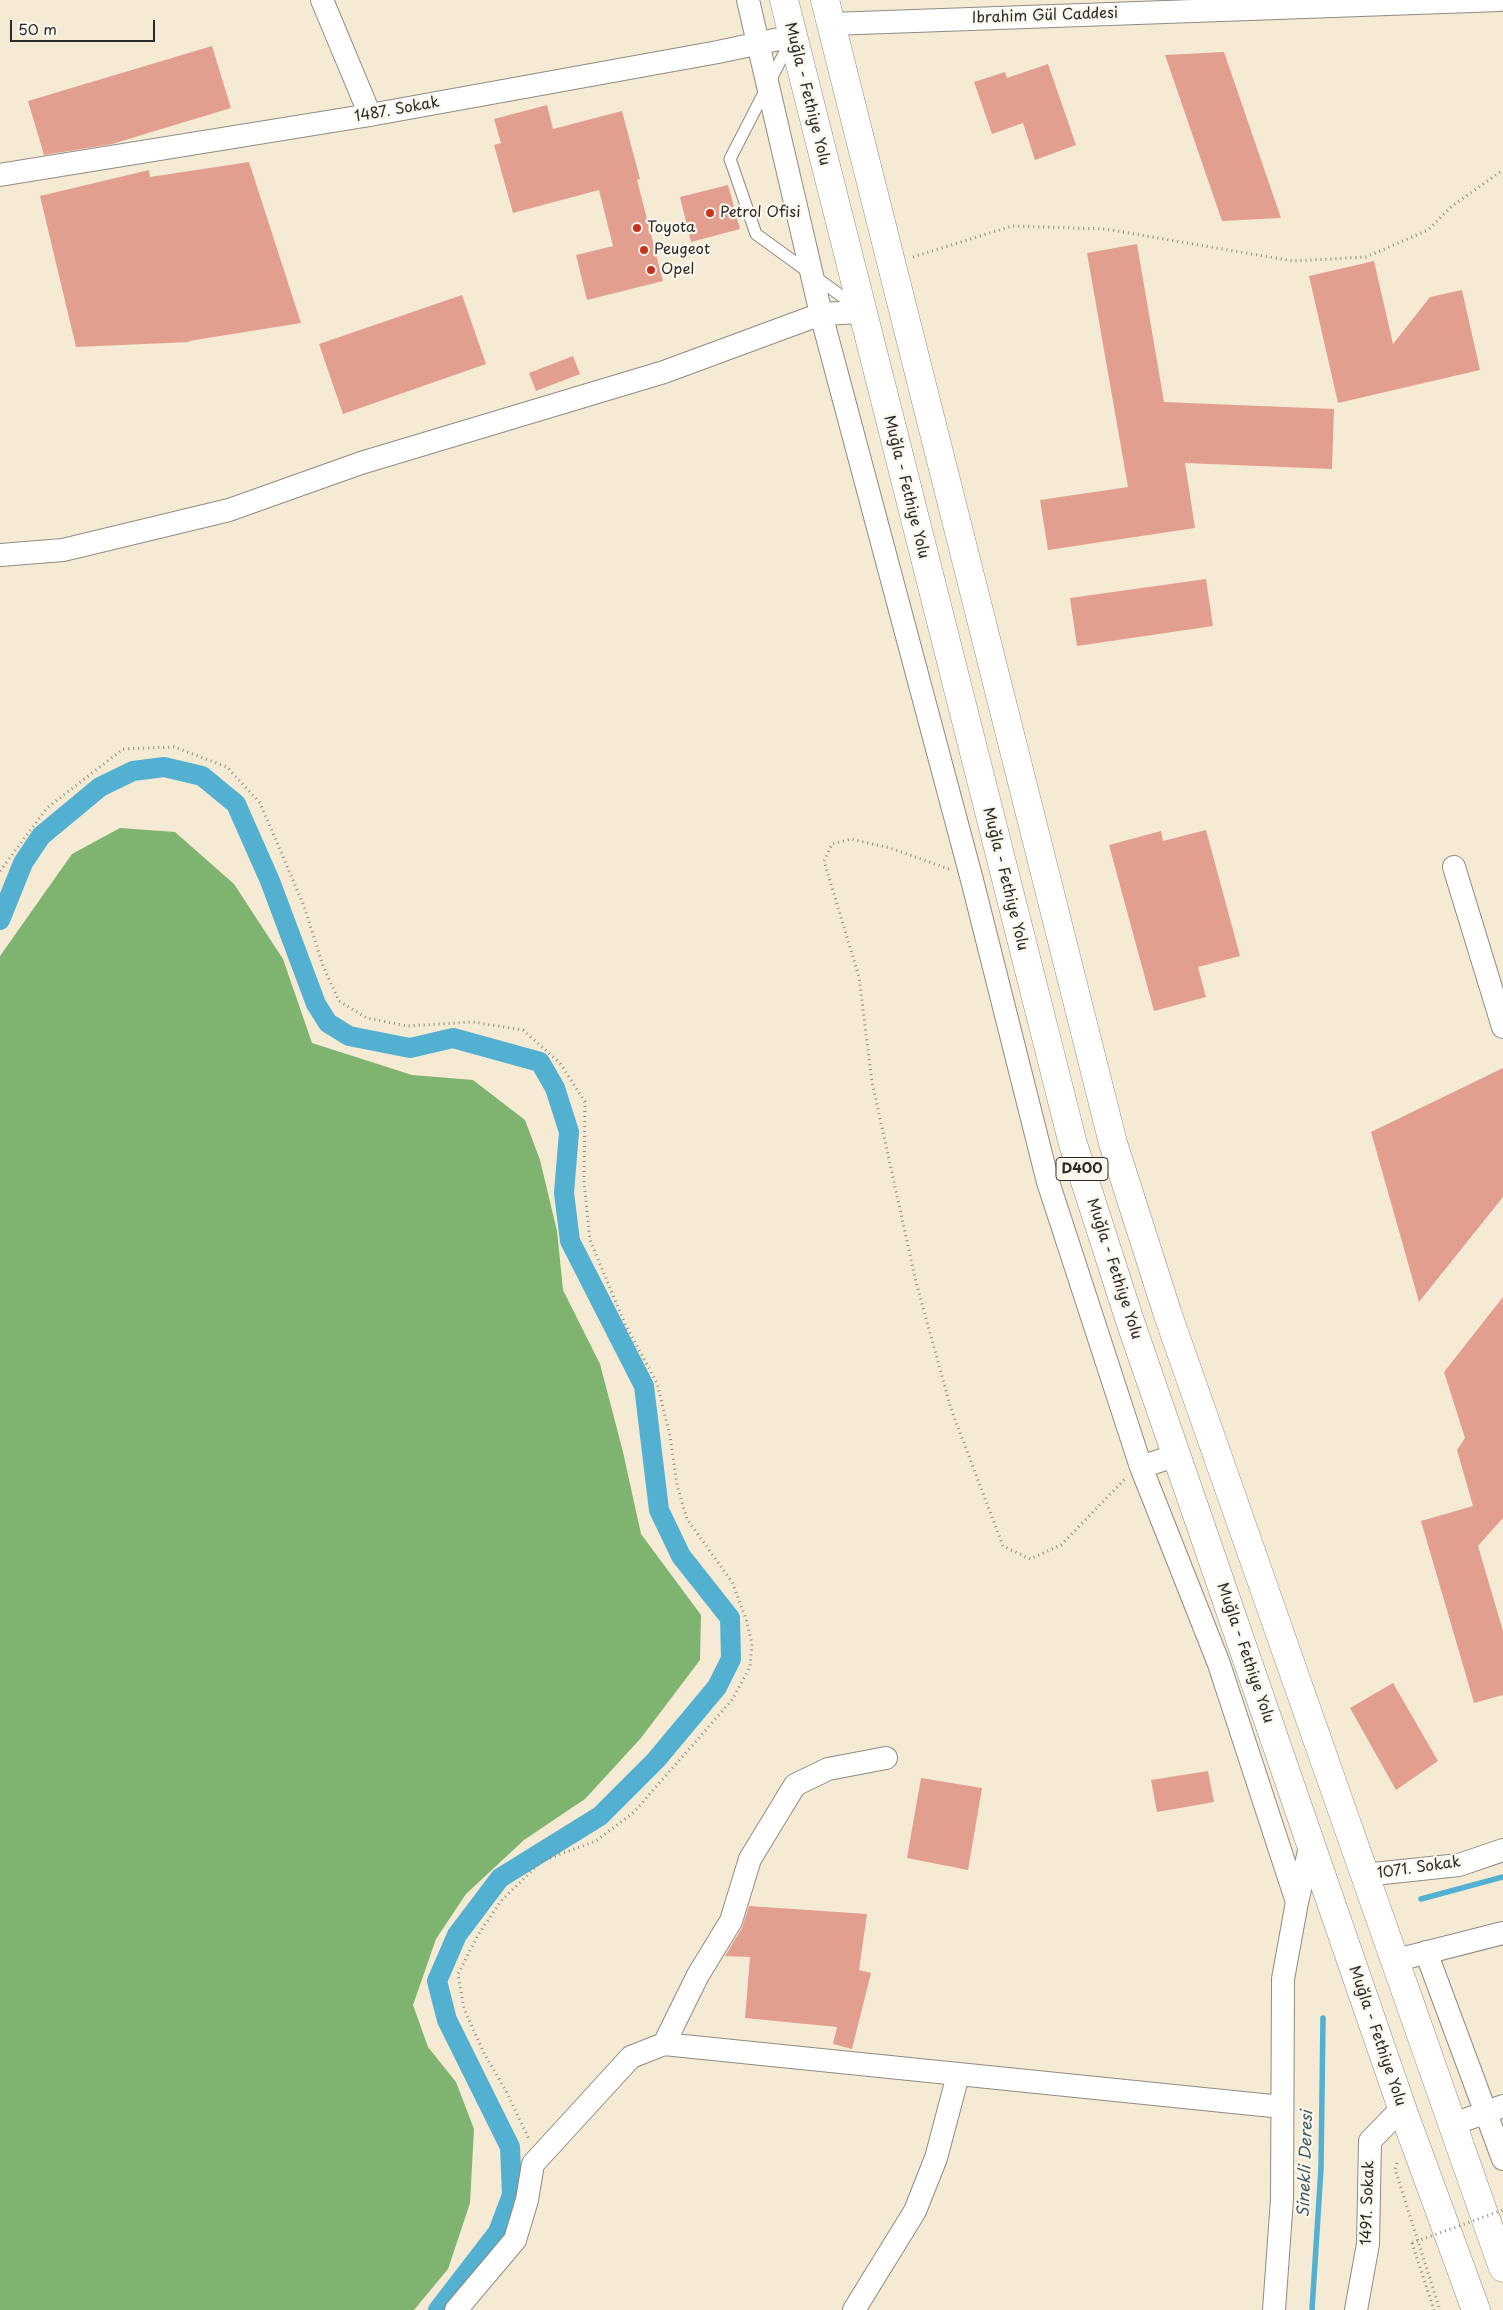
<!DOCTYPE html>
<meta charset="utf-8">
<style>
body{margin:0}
#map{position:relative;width:1503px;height:2310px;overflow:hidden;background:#f5ebd5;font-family:"Playpen Sans",sans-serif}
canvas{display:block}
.scale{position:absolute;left:10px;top:20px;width:145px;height:22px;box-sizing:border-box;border:2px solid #2b2b2b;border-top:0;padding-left:6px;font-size:15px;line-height:18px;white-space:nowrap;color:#2b2b2b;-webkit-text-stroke:4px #fbf7ec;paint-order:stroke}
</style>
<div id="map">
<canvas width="1503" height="2310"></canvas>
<div class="scale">50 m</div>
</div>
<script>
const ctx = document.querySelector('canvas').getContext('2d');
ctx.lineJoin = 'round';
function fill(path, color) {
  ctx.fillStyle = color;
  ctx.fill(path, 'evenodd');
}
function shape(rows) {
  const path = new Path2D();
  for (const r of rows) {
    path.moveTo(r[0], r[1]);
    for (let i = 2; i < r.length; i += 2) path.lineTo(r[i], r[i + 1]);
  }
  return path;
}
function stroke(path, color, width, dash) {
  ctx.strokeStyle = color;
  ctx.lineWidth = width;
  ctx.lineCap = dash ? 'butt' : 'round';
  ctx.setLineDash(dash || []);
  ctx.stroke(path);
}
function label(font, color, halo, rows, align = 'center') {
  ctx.font = font + ' "Playpen Sans",sans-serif';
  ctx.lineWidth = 4.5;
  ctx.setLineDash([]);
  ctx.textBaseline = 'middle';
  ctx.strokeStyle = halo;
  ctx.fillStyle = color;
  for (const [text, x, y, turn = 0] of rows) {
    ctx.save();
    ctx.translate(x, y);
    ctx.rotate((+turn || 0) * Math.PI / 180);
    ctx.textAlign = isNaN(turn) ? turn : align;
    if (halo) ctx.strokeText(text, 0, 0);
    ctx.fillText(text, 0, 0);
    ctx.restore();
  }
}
fill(shape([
 [120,828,175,832,234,884,283,959,312,1043,412,1075,473,1080,525,1120,540,1160,557,1231,563,1290,600,1364,623,1452,641,1534,701,1615,700,1660,641,1738,585,1799,524,1840,466,1894,436,1939,413,2005,428,2047,456,2082,474,2129,470,2203,448,2269,414,2310,0,2310,0,956,72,854]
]), '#7eb370');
stroke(shape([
 [1421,1899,1503,1877],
 [1312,2310,1321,2168,1323,2018]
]), '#53b0d1', 5.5);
stroke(shape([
 [0,920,23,863,41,836,100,787,133,771,164,767,202,776,236,804,270,881,316,1004,328,1023,349,1036,410,1048,453,1038,540,1062,555,1088,569,1132,564,1193,570,1241,644,1386,659,1510,681,1556,730,1618,731,1659,717,1687,656,1760,600,1816,500,1878,457,1935,437,1981,447,2020,510,2147,512,2195,498,2232,438,2310]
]), '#53b0d1', 20);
fill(shape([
 [212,46,231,108,112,144,44,155,28,101],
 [1224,52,1281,218,1222,221,1165,55],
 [1048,64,1076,145,1035,160,1023,123,992,134,974,82,1005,72,1007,78],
 [547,105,553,129,622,111,640,179,637,180,663,281,587,300,576,255,613,246,599,190,513,213,494,145,501,143,494,119],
 [249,162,301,323,189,341,190,342,76,347,40,196,149,170,150,177],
 [728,185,740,229,691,242,680,197],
 [1137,244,1164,402,1334,409,1332,469,1185,463,1195,528,1048,550,1040,500,1128,487,1087,253],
 [1374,261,1393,344,1430,297,1462,290,1480,370,1338,403,1309,276],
 [462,295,486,364,343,414,319,344],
 [573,356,580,374,536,391,529,373],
 [1206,579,1213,626,1077,646,1070,598],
 [1206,830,1240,956,1198,967,1206,997,1154,1011,1109,845,1161,831,1163,841],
 [1503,1068,1503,1197,1419,1302,1371,1132],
 [1503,1297,1503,1518,1478,1546,1503,1631,1503,1695,1474,1703,1421,1521,1473,1506,1457,1450,1465,1438,1444,1372],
 [1393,1683,1438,1761,1396,1790,1350,1708],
 [1208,1771,1214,1802,1157,1812,1151,1780],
 [921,1778,982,1788,968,1870,907,1858],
 [749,1906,867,1914,859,1970,871,1973,852,2049,833,2044,837,2027,745,2018,750,1957,725,1956,742,1928]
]), '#e29f90');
const lane = shape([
 [790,42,730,159,756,234,858,308]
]);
const street = shape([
 [322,0,370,115],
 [748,0,821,314,972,880,1048,1182,1141,1467,1219,1664,1297,1902],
 [831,24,1500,0],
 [0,175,370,115,718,52,793,36],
 [0,555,63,550,229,510,361,463,664,372,821,314,862,312],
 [1454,867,1503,1027],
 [1141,1467,1177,1455],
 [1364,1875,1459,1865,1503,1850],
 [1426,1952,1503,2159],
 [1393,1961,1503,1933],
 [664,2044,698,1975,731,1921,750,1859,795,1785,828,1769,886,1758],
 [1451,2125,1503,2106],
 [456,2310,515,2240,527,2200,533,2164,631,2057,664,2044,1282,2107],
 [854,2310,915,2211,936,2158,958,2075],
 [1274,2310,1282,2199,1283,1979,1297,1902,1311,1843],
 [1356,2310,1368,2244,1370,2141,1402,2108]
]);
const highway = shape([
 [784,0,1073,1144,1130,1321,1402,2108,1476,2310],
 [825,0,1113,1143,1168,1315,1503,2268]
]);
stroke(lane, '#908b80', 13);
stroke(street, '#908b80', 24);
stroke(highway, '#908b80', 29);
stroke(shape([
 [913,257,1012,226,1105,229,1293,261,1366,257,1428,230,1452,206,1503,170],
 [949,869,890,848,851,839,832,844,824,861,859,977,872,1082,916,1282,951,1409,1003,1546,1030,1559,1061,1545,1125,1479],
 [0,871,47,808,123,749,174,747,227,767,260,803,304,906,323,966,339,1001,367,1018,407,1026,473,1022,523,1030,560,1063,585,1102,584,1182,590,1240,625,1324,657,1383,670,1436,677,1485,687,1519,732,1582,746,1619,752,1644,750,1667,732,1700,634,1812,596,1841,542,1861,501,1901,478,1935,458,1974,464,2009,484,2053,507,2093,529,2139],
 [1397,2163,1395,2169,1440,2310],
 [1412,2243,1434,2310]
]), '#908b80', 3, [1, 4]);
stroke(lane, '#fff', 11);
stroke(street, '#fff', 22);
stroke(highway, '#fff', 28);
stroke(shape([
 [1412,2243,1503,2210]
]), '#908b80', 3, [1, 4]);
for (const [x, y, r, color] of [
 [710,213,5,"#c8321e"],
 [637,228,5,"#c8321e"],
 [644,250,5,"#c8321e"],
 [651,270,5,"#c8321e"]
]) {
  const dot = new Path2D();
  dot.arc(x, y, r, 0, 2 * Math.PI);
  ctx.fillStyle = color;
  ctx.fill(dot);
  stroke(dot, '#fbf7ec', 2);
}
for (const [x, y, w] of [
 [1082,1169,52]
]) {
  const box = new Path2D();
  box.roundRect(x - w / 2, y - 11.5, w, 23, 4);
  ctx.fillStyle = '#fbf7ec';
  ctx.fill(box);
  stroke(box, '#2b2b2b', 1);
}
label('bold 14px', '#2b2b2b', null, [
 ["D400",1082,1169]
]);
label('15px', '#2b2b2b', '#fbf7ec', [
 ["Ibrahim Gül Caddesi",1045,16,-2],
 ["Muğla - Fethiye Yolu",807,94,76],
 ["1487. Sokak",397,110,-10],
 ["Muğla - Fethiye Yolu",906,487,76],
 ["Muğla - Fethiye Yolu",1005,879,76],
 ["Muğla - Fethiye Yolu",1114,1269,72],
 ["Muğla - Fethiye Yolu",1245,1653,71],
 ["1071. Sokak",1419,1868,-8],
 ["Muğla - Fethiye Yolu",1377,2036,71],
 ["1491. Sokak",1368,2203,-88]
]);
label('15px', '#2b2b2b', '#fbf7ec', [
 ["Petrol Ofisi",720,213],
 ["Toyota",647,228],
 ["Peugeot",654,250],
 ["Opel",661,270]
], 'left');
label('italic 16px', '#395a65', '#fbf7ec', [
 ["Sinekli Deresi",1306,2164,-88]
]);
</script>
